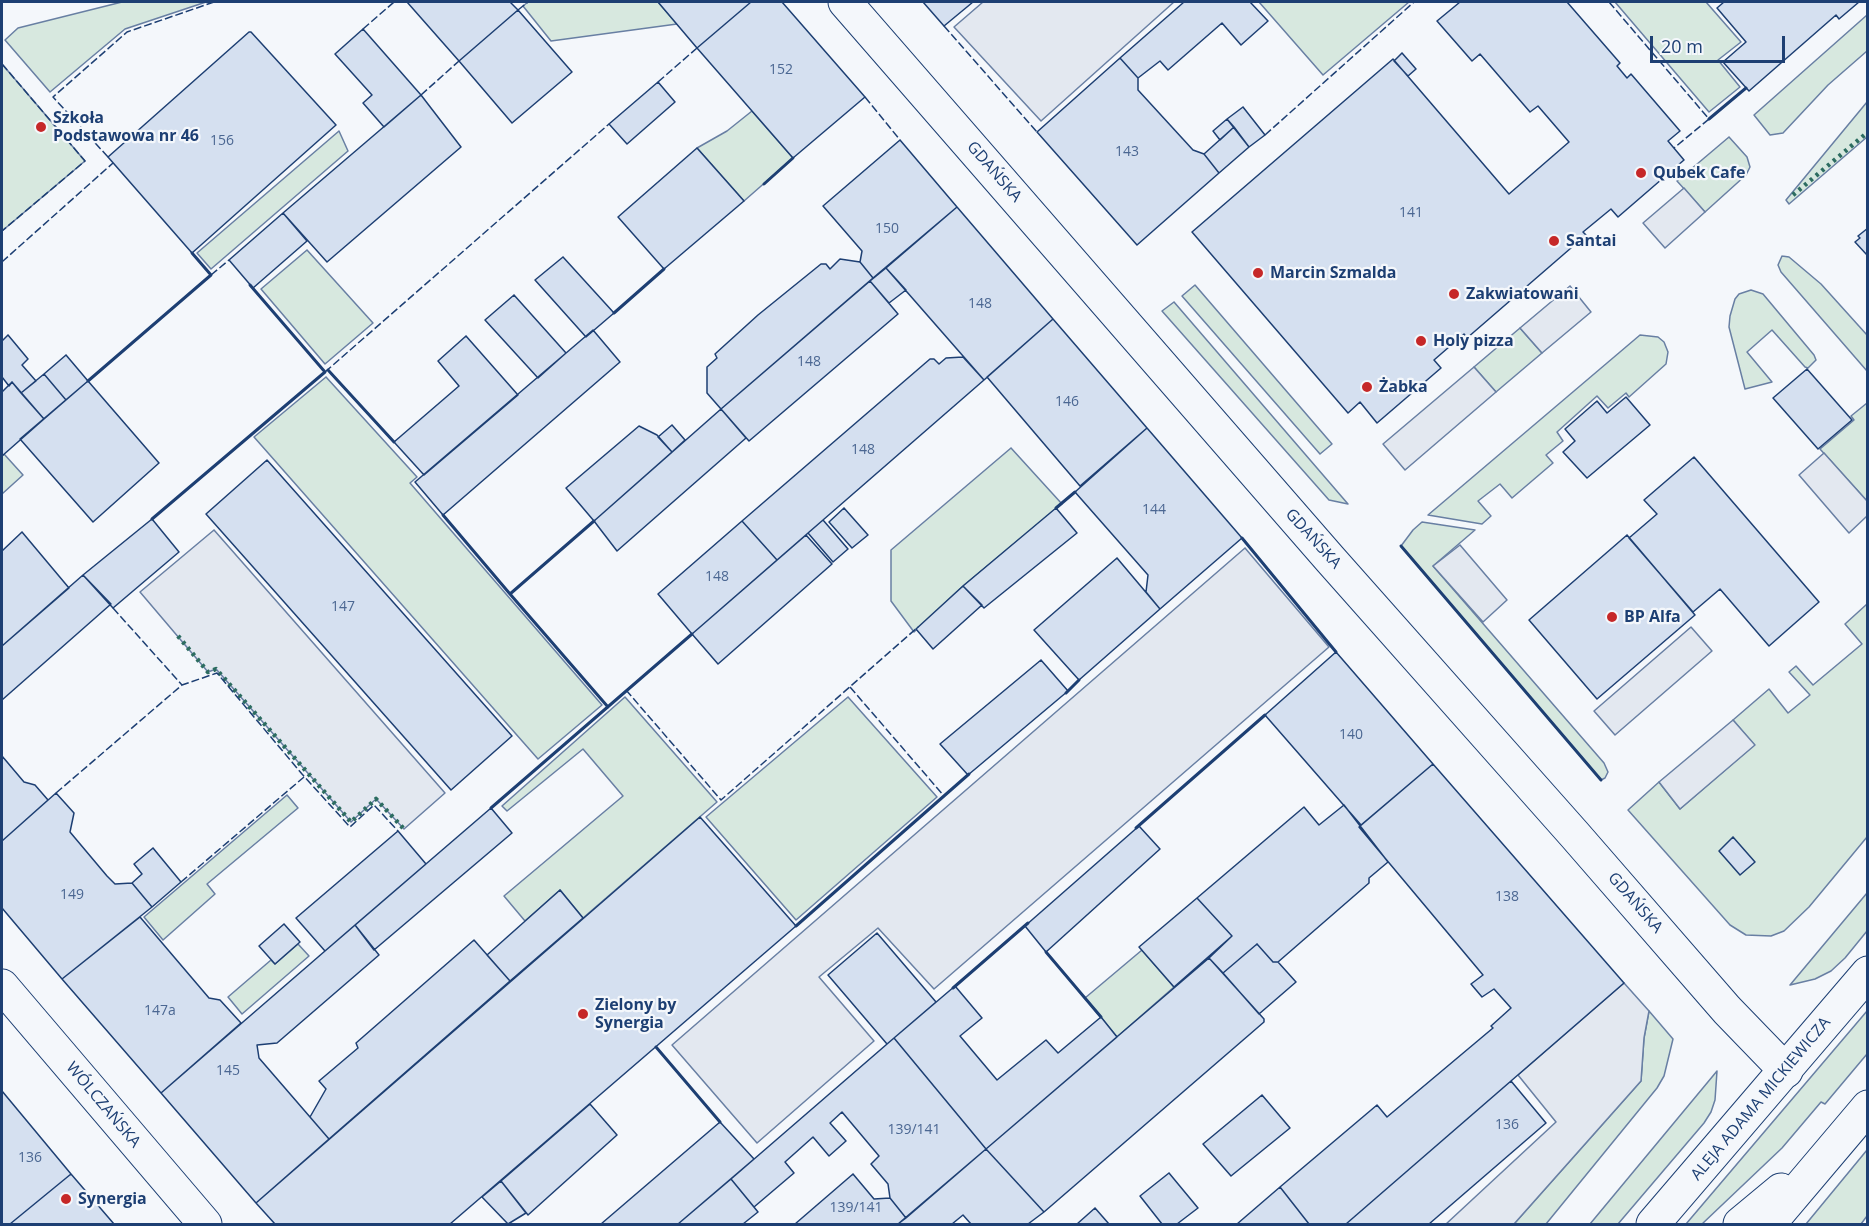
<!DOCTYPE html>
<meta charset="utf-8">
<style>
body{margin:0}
#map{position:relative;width:1869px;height:1226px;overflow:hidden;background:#f4f7fb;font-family:"Open Sans",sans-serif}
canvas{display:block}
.frame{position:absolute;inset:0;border:3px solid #1d3f73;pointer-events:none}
.scale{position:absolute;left:1650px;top:36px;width:135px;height:27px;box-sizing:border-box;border:3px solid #1d3f73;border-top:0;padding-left:8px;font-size:18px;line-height:21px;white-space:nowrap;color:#1d3f73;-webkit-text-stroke:4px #f4f7fb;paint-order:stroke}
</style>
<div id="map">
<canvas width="1869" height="1226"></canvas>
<div class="frame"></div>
<div class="scale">20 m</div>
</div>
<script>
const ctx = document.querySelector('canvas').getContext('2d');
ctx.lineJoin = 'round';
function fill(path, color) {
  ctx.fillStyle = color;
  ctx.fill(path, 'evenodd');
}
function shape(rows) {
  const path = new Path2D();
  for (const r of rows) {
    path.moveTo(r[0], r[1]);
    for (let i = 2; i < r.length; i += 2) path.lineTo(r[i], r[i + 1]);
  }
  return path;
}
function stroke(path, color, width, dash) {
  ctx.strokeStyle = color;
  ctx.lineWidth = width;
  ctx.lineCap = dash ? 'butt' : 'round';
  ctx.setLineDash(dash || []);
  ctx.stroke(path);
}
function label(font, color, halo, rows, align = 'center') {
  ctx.font = font + ' "Open Sans",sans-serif';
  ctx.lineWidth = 4.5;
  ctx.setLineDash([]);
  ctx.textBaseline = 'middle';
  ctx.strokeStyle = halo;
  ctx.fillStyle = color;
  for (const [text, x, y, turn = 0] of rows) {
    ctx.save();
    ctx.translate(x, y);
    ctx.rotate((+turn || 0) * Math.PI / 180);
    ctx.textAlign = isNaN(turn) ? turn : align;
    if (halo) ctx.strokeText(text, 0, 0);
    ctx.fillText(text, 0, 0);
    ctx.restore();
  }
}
const green = shape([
 [122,2,206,2,125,29,50,92,5,40,18,28,122,2],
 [528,2,658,2,677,24,551,41,523,6,528,2],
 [1259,2,1409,2,1323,75,1259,2],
 [1615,2,1706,2,1741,42,1718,60,1740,87,1709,112,1615,2],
 [1867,15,1867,51,1828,85,1783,133,1770,135,1754,115,1867,15],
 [2,64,85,161,2,231,2,64],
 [1867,102,1867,137,1789,204,1786,200,1867,102],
 [752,111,793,158,744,201,697,148,727,131,752,111],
 [339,131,348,151,211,269,197,253,339,131],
 [1729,137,1747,157,1750,167,1746,175,1705,212,1677,181,1729,137],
 [307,250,373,323,325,364,261,289,307,250],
 [1782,256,1789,257,1821,284,1867,335,1867,371,1781,272,1778,265,1782,256],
 [1195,285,1332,444,1320,454,1182,296,1195,285],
 [1751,290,1763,294,1814,355,1816,360,1808,368,1805,367,1772,330,1747,352,1772,382,1745,389,1729,327,1730,316,1735,299,1739,294,1751,290],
 [1174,302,1348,504,1329,500,1162,311,1174,302],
 [1520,328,1542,353,1496,392,1474,367,1520,328],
 [1640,335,1658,337,1664,342,1668,352,1666,364,1629,397,1626,393,1608,408,1597,396,1557,432,1563,441,1546,455,1553,463,1512,498,1500,484,1478,501,1491,516,1482,524,1428,515,1640,335],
 [326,377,417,477,410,483,602,705,538,759,254,437,326,377],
 [1867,403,1867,501,1820,449,1854,420,1851,416,1867,403],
 [1011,448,1062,504,963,586,914,632,891,601,891,550,1011,448],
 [4,454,23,475,2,494,2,456,4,454],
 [1422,522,1475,530,1433,566,1604,763,1608,772,1605,778,1601,780,1401,546,1413,530,1422,522],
 [1867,604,1867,837,1809,907,1784,931,1771,936,1746,935,1730,925,1628,810,1659,782,1680,809,1754,745,1733,720,1769,689,1788,713,1810,695,1789,672,1796,666,1813,685,1862,644,1845,624,1867,604],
 [625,697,717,802,583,918,560,890,525,921,504,896,623,796,583,749,507,811,502,806,625,697],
 [848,697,937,797,796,920,706,817,848,697],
 [287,795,298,808,207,884,215,894,163,940,144,917,287,795],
 [1867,893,1867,931,1845,958,1831,971,1815,979,1790,985,1867,893],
 [298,944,309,956,242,1014,228,997,271,960,275,964,298,944],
 [1142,950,1174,987,1117,1037,1085,998,1142,950],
 [1649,1011,1673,1039,1664,1076,1657,1088,1546,1224,1514,1224,1641,1081,1644,1038,1649,1011],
 [1867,1011,1867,1054,1825,1104,1821,1102,1782,1148,1702,1224,1686,1224,1867,1011],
 [1717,1071,1715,1100,1711,1112,1704,1123,1618,1224,1590,1224,1717,1071],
 [1867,1150,1867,1216,1861,1224,1806,1224,1867,1150]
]);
fill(green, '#d7e8df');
stroke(green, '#687fa3', 1.5);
const parking = shape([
 [983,2,1174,2,1041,121,954,27,983,2],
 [1684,188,1705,212,1665,248,1643,223,1684,188],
 [1570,286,1591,312,1542,353,1520,328,1570,286],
 [1474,367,1496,392,1405,470,1383,444,1474,367],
 [1824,453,1867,501,1867,516,1849,533,1799,475,1824,453],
 [214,530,445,793,404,829,376,799,351,822,216,669,208,672,140,592,214,530],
 [1460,545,1507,600,1483,622,1433,566,1460,545],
 [1245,548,1329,647,934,989,878,928,819,977,874,1041,757,1143,672,1045,1245,548],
 [1691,627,1712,651,1615,735,1594,711,1691,627],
 [1733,720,1755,745,1680,809,1659,782,1733,720],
 [1624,983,1649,1011,1644,1038,1641,1081,1514,1224,1446,1224,1556,1122,1518,1075,1624,983]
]);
fill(parking, '#e3e8f0');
stroke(parking, '#687fa3', 1.5);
const building = shape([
 [407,2,510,2,518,10,459,61,407,2],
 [658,2,751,2,697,48,658,2],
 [751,2,782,2,865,97,793,158,697,48,751,2],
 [923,2,973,2,944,26,923,2],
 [1184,2,1250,2,1268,21,1241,45,1222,23,1168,70,1160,61,1138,78,1120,58,1184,2],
 [1460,2,1567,2,1620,63,1617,66,1627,78,1631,74,1680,131,1668,141,1684,160,1618,217,1611,209,1583,232,1586,235,1467,338,1464,334,1434,360,1441,368,1377,423,1360,402,1348,413,1192,232,1393,59,1509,194,1569,142,1538,106,1530,112,1480,54,1472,61,1437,21,1460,2],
 [1724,2,1859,2,1839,19,1836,15,1749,91,1723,62,1746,42,1717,8,1724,2],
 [518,10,572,72,512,123,459,61,518,10],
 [363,29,421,95,384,127,363,103,372,95,335,54,363,29],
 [249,32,251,32,336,125,192,253,108,157,249,32],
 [1402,53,1416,69,1408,76,1394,61,1402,53],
 [1120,58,1138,78,1138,90,1193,150,1204,154,1219,173,1137,245,1037,132,1120,58],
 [658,82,675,102,627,144,609,124,658,82],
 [421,95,461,147,327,262,283,213,421,95],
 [1243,107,1265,135,1249,147,1227,119,1243,107],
 [1227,119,1234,127,1220,140,1213,131,1227,119],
 [1234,127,1249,147,1219,173,1204,154,1234,127],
 [900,140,957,207,873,278,860,262,862,251,823,206,900,140],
 [697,148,744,201,664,269,618,217,697,148],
 [957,207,1053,319,984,380,886,268,957,207],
 [283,213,307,241,253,288,229,260,283,213],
 [1868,228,1868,255,1867,255,1855,242,1860,238,1858,236,1868,228],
 [563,257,614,313,586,337,535,280,563,257],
 [840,259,860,262,873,278,721,409,707,393,707,367,717,358,715,354,758,315,821,264,826,264,830,269,840,259],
 [886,268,906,290,889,303,870,281,886,268],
 [870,281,898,314,749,441,721,409,870,281],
 [514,295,566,353,538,378,485,320,514,295],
 [1053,319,1147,428,1080,486,987,377,1053,319],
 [593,330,620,362,443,515,415,482,593,330],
 [8,335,28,359,22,365,36,381,21,393,12,382,9,386,2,377,2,341,8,335],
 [466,336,518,395,424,475,394,442,459,386,438,361,466,336],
 [66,355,88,381,66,400,44,374,66,355],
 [963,357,984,380,777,560,742,521,930,359,934,359,939,364,946,358,963,357],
 [1807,369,1852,420,1818,449,1773,398,1807,369],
 [44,374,66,400,44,419,21,393,44,374],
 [88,381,159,463,93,522,20,439,88,381],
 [12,382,44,419,2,456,2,392,12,382],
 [1626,397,1650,425,1587,478,1563,452,1575,441,1565,429,1597,401,1607,413,1626,397],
 [721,409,746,438,617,551,594,521,721,409],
 [672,425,685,440,672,452,658,437,672,425],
 [639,426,657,435,672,452,594,521,566,488,639,426],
 [1147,428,1242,538,1160,609,1146,592,1148,575,1075,492,1147,428],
 [1694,457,1819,602,1769,646,1720,589,1693,612,1629,538,1657,514,1644,500,1694,457],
 [267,460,512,736,451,790,206,514,267,460],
 [844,508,868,535,852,548,829,522,844,508],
 [1056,508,1077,533,984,608,963,586,1056,508],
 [152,519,179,552,113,608,83,575,152,519],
 [823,520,848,549,833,562,808,533,823,520],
 [742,521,777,560,692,634,658,594,742,521],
 [22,532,69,588,2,646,2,551,22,532],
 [806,535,832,564,718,664,692,634,806,535],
 [1627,535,1695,615,1597,699,1529,620,1627,535],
 [1117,558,1160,609,1079,680,1034,630,1117,558],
 [83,575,111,604,2,700,2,646,83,575],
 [963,586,982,605,933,649,916,629,963,586],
 [1336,652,1433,764,1361,825,1265,715,1336,652],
 [1041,660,1068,691,968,775,940,744,1041,660],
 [2,756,24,782,35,785,48,800,2,841,2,756],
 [1433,764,1624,983,1346,1224,1309,1224,1280,1187,1377,1105,1387,1117,1493,1028,1491,1026,1511,1008,1494,989,1482,997,1471,984,1483,975,1359,827,1433,764],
 [56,793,74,813,70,832,107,876,115,884,132,883,152,907,62,979,2,908,2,841,56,793],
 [1344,805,1388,862,1369,878,1369,883,1278,962,1273,962,1257,944,1223,973,1209,958,1232,936,1197,898,1304,807,1319,825,1344,805],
 [491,808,512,833,374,950,355,925,491,808],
 [700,817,796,926,450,1224,275,1224,256,1203,700,817],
 [1139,826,1160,849,1046,952,1025,926,1139,826],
 [398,831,426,864,325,951,296,918,398,831],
 [1733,837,1755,862,1740,875,1719,851,1733,837],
 [153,848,181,882,152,907,132,883,142,874,134,864,153,848],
 [560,890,583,918,510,981,487,955,560,890],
 [1197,898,1232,936,1174,987,1139,947,1197,898],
 [140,917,209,998,220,1000,241,1023,161,1093,62,979,140,917],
 [284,924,300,942,275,964,259,946,284,924],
 [355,925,379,955,277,1043,257,1045,259,1058,329,1139,256,1203,161,1093,355,925],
 [877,933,936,1002,887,1044,828,975,877,933],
 [474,940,510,981,329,1139,310,1117,326,1089,319,1081,358,1048,356,1043,474,940],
 [1257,944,1273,962,1278,962,1296,982,1259,1014,1223,973,1257,944],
 [1209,958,1264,1019,1264,1022,1044,1212,986,1149,1209,958],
 [955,986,982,1018,960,1036,997,1080,1046,1040,1058,1053,1101,1017,1117,1037,986,1149,894,1038,955,986],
 [894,1038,986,1149,906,1218,890,1198,888,1184,871,1164,879,1156,842,1112,830,1123,846,1141,829,1156,813,1137,785,1162,794,1173,754,1207,731,1179,894,1038],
 [1511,1081,1546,1123,1429,1224,1346,1224,1511,1081],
 [2,1091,71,1174,10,1224,2,1224,2,1091],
 [1262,1095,1290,1128,1231,1176,1203,1144,1262,1095],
 [590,1104,617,1135,528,1215,501,1181,590,1104],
 [720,1122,754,1159,678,1224,601,1224,720,1122],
 [986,1149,1044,1212,1028,1224,971,1224,963,1215,952,1224,898,1224,986,1149],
 [1169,1173,1198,1208,1177,1224,1162,1224,1140,1196,1169,1173],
 [71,1174,114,1224,10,1224,71,1174],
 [853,1174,874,1199,890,1198,906,1218,898,1224,795,1224,853,1174],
 [731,1179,758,1212,743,1224,678,1224,731,1179],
 [501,1181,526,1213,508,1224,482,1197,501,1181],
 [1280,1187,1309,1224,1237,1224,1280,1187],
 [1095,1208,1109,1224,1077,1224,1095,1208]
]);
fill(building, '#d5e0f0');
stroke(building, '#1d3f73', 1.5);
const minor = shape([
 [845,2,1330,559,1574,834,1727,1010,1786,1071],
 [2,986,205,1224]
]);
const major = shape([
 [1653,1224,1868,973],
 [1740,1224,1781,1190],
 [1769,1224,1868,1107]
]);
stroke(minor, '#1d3f73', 35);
stroke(major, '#1d3f73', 35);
stroke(minor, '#f4f7fb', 33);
stroke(major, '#f4f7fb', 33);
stroke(shape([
 [1793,195,1868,132],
 [178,636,208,672,216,669,351,822,376,799,404,829]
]), '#2c6c60', 4.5, [3, 4.5]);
stroke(shape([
 [1609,2,1709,119,1674,148],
 [518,10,528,2],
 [944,26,1037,132],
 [363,29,394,2],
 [2,64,85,161,2,231],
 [658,82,697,48],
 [421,95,459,61],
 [865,97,900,140],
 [1265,135,1414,2],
 [108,157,53,97,127,32,214,2],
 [2,260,3,261,113,163],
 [211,275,229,260],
 [325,372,609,124],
 [113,608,182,685],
 [850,687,944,796],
 [626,690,721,800,918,627],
 [56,793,182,685,217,673,302,774,350,827,374,805,398,831],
 [181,882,304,777]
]), '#1d3f73', 1.5, [8, 3]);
stroke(shape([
 [1709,119,1746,88],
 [764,184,793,158],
 [614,313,664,269],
 [328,370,394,442],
 [88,381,211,275,192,253],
 [1056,508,1075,492],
 [443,515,510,594],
 [152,519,325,372,250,285],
 [594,521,510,594,608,707],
 [1242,538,1336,652],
 [1401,546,1601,780],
 [1066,693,1079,680],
 [491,808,692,634],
 [1136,828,1265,715],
 [796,926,969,774],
 [1046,952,1101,1017],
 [953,988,1028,923],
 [656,1047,720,1122]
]), '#1d3f73', 3);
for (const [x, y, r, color] of [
 [41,127,6,"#c62828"],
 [1641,173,6,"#c62828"],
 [1554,241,6,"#c62828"],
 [1258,273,6,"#c62828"],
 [1454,294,6,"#c62828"],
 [1421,341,6,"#c62828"],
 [1367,387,6,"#c62828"],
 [1612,617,6,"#c62828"],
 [583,1014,6,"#c62828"],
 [66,1199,6,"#c62828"]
]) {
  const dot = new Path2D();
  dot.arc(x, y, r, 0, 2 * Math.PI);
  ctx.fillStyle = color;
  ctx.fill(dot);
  stroke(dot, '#f4f7fb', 2);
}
label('14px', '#4b6792', null, [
 ["152",781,70],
 ["156",222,141],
 ["143",1127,152],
 ["141",1411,213],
 ["150",887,229],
 ["148",980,304],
 ["148",809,362],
 ["146",1067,402],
 ["148",863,450],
 ["144",1154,510],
 ["148",717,577],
 ["147",343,607],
 ["140",1351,735],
 ["149",72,895],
 ["138",1507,897],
 ["147a",160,1011],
 ["145",228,1071],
 ["136",1507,1125],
 ["139/141",914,1130],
 ["136",30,1158],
 ["139/141",856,1208]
]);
label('bold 16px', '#1d3f73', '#f4f7fb', [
 ["Szkoła",53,118],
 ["Podstawowa nr 46",53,136],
 ["Qubek Cafe",1653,173],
 ["Santai",1566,241],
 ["Marcin Szmalda",1270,273],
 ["Zakwiatowani",1466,294],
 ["Holy pizza",1433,341],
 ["Żabka",1379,387],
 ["BP Alfa",1624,617],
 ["Zielony by",595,1005],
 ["Synergia",595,1023],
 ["Synergia",78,1199]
], 'left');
label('16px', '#1d3f73', '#f4f7fb', [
 ["GDAŃSKA",994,172,49],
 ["GDAŃSKA",1313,539,48],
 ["GDAŃSKA",1635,903,49],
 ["ALEJA ADAMA MICKIEWICZA",1761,1099,-50],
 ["WÓLCZAŃSKA",103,1105,50]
]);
</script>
